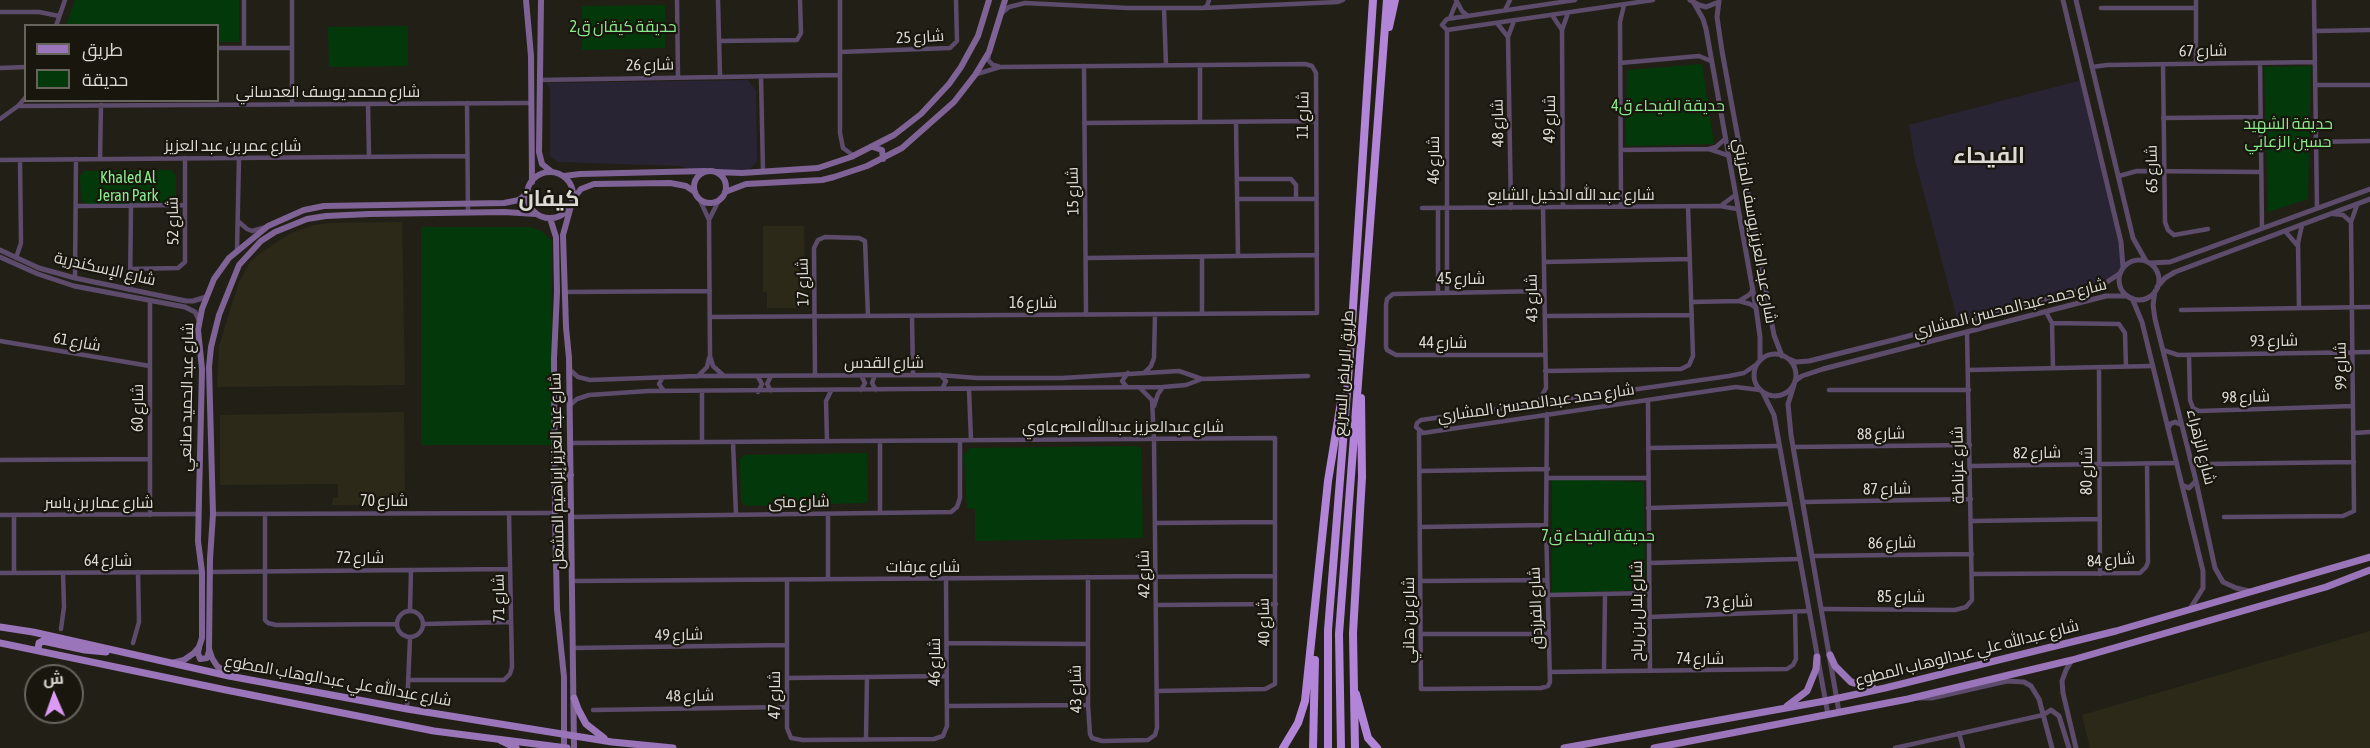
<!DOCTYPE html>
<meta charset="utf-8">
<style>
body{margin:0}
#map{position:relative;width:2370px;height:748px;overflow:hidden;background:#222016;font-family:"Asap Condensed",Cairo,sans-serif}
canvas{display:block}
.legend{position:absolute;left:24px;top:24px;width:195px;height:78px;box-sizing:border-box;background:#18160d;border:2px solid #66645d;margin:0;padding:8px 10px;list-style:none;font-size:18px;color:#dcdad4}
.legend li{display:flex;align-items:center;gap:12px;height:30px}
.legend b{width:30px;border:2px solid #66645d}
.north{position:absolute;left:24px;top:664px;width:60px;height:60px;box-sizing:border-box;background:#18160d;border:2px solid #66645d;border-radius:50%;rotate:358deg;font-size:16px;font-weight:700;line-height:24px;text-align:center;color:#dcdad4}
.north::after{content:'';display:block;margin:auto;width:21px;height:27px;background:#db9af6;clip-path:polygon(50% 0,100% 100%,50% 72%,0 100%)}
</style>
<div id="map">
<canvas width="2370" height="748"></canvas>
<ul class="legend">
<li><b style="height:8px;background:#9a75b9"></b>طريق</li>
<li><b style="height:16px;background:#03390a"></b>حديقة</li>
</ul>
<div class="north">ش</div>
</div>
<script>
const ctx = document.querySelector('canvas').getContext('2d');
ctx.lineJoin = 'round';
function fill(path, color) {
  ctx.fillStyle = color;
  ctx.fill(path, 'evenodd');
}
function shape(rows) {
  const path = new Path2D();
  for (const r of rows) {
    if (r.length === 3) {
      path.moveTo(r[0] + r[2], r[1]);
      path.arc(r[0], r[1], r[2], 0, 2 * Math.PI);
      continue;
    }
    path.moveTo(r[0], r[1]);
    for (let i = 2; i < r.length; i += 2) path.lineTo(r[i], r[i + 1]);
  }
  return path;
}
function stroke(path, color, width, dash) {
  ctx.strokeStyle = color;
  ctx.lineWidth = width;
  ctx.lineCap = dash ? 'butt' : 'round';
  ctx.setLineDash(dash || []);
  ctx.stroke(path);
}
function label(font, color, halo, rows, align = 'center') {
  ctx.font = font + ' "Asap Condensed",Cairo,sans-serif';
  ctx.lineWidth = 4.5;
  ctx.setLineDash([]);
  ctx.textBaseline = 'middle';
  ctx.strokeStyle = halo;
  ctx.fillStyle = color;
  for (const [text, x, y, turn = 0] of rows) {
    ctx.save();
    ctx.translate(x, y);
    ctx.rotate((+turn || 0) * Math.PI / 180);
    ctx.textAlign = isNaN(turn) ? turn : align;
    if (halo) ctx.strokeText(text, 0, 0);
    ctx.fillText(text, 0, 0);
    ctx.restore();
  }
}
fill(shape([
 [748,80,756,91,757,161,749,170,692,170,680,166,558,162,550,156,550,89,547,83],
 [2082,80,2121,242,2123,267,2113,280,1958,322,1915,160,1909,125]
]), '#282434');
fill(shape([
 [402,222,405,385,217,387,219,346,226,323,239,282,250,262,258,255,289,234,314,225,331,223],
 [763,226,804,226,805,304,800,308,767,308,767,292,763,292],
 [404,412,405,505,332,505,333,498,338,497,338,484,220,485,220,415],
 [2370,631,2370,748,2090,748,2082,715]
]), '#2c2919');
fill(shape([
 [75,0,239,0,239,42,218,42,218,26,66,25],
 [665,5,665,48,582,50,582,6],
 [408,26,408,66,329,67,328,27],
 [1702,64,1714,144,1625,146,1627,70],
 [2311,66,2308,199,2268,212,2264,67],
 [171,170,176,175,176,200,172,204,86,204,81,200,80,176,84,171],
 [421,227,530,227,541,231,552,241,551,445,421,445],
 [1135,446,1141,448,1143,538,975,541,975,509,967,508,964,455,970,448],
 [867,453,868,500,866,503,746,506,741,501,740,459,744,455],
 [1552,479,1644,482,1645,590,1552,593]
]), '#03390a');
stroke(shape([
 [677,0,678,77],
 [718,0,720,76],
 [840,0,840,133,843,148,854,156],
 [1456,0,1462,11,1468,16],
 [2196,0,2196,63],
 [2314,0,2317,207],
 [1164,8,1166,65],
 [1203,8,1207,6,1209,0],
 [2101,8,2196,8],
 [1505,10,1510,0],
 [0,12,39,12,59,16],
 [1002,13,1009,7,1025,3,1128,8,1203,8,1338,2,1343,0],
 [1552,15,1562,30],
 [1450,18,1456,3],
 [1497,23,1508,37],
 [56,26,65,0],
 [1447,30,1447,291],
 [1447,30,1653,0],
 [1447,30,1442,25,1447,19,1575,0],
 [2315,31,2370,30],
 [719,41,797,40,801,33,800,0],
 [218,48,292,48],
 [244,48,244,0],
 [840,52,950,48,957,41,956,0],
 [989,53,988,60,993,65,998,66],
 [1620,63,1699,56,1711,61],
 [2260,63,2262,228],
 [2163,64,2165,222,2168,230,2174,235,2208,229],
 [1200,65,1200,122],
 [1084,66,1086,315],
 [2092,67,2107,65,2315,62],
 [0,68,26,67],
 [761,76,763,172],
 [539,80,840,75],
 [2315,85,2370,85],
 [467,103,468,212],
 [292,104,292,0],
 [368,104,369,157],
 [18,106,530,103],
 [2163,118,2260,117],
 [0,119,18,106,26,97],
 [1236,122,1238,256],
 [1084,123,1315,121],
 [2315,142,2370,141],
 [1709,149,1716,147,1725,139],
 [1621,150,1709,149,1727,155],
 [100,159,101,105],
 [0,160,467,156],
 [2119,176,2137,171,2261,172],
 [1237,179,1291,179,1296,185,1296,199],
 [699,198,709,220,710,356,713,366,724,376],
 [1237,199,1315,199],
 [1723,204,1734,196],
 [76,206,185,205],
 [1563,207,1562,30,1568,13],
 [1621,207,1620,22,1624,5],
 [1422,208,1720,206,1737,209],
 [1511,208,1508,37,1514,21],
 [2333,214,2343,215,2351,222],
 [709,220,720,198],
 [239,222,247,229,252,231,266,227],
 [2285,231,2297,245],
 [237,250,239,158],
 [16,258,21,243,20,160],
 [1086,258,1317,255],
 [1544,262,1690,259],
 [130,269,178,268,185,262,185,158],
 [75,278,76,159],
 [130,290,131,205],
 [1438,291,1438,208],
 [1544,291,1393,294,1387,299,1386,305,1386,347,1387,350,1396,355,1545,355],
 [564,292,710,291],
 [1739,301,1749,295,1752,291],
 [150,302,150,515],
 [1692,302,1739,301,1750,304,1756,308],
 [2299,308,2298,243,2302,225],
 [2181,310,2370,307],
 [2046,312,2052,323,2053,368],
 [1202,314,1202,257],
 [912,316,913,375],
 [1545,316,1692,315],
 [710,317,1317,313,1316,73,1312,66,1305,64,1000,67,977,74],
 [2052,323,2119,324,2125,333,2126,367],
 [0,341,150,366],
 [2163,350,2178,355,2370,352],
 [2189,355,2190,400,2193,408,2199,411,2353,406],
 [1757,364,1744,373,1729,376,1421,420,1417,423,1416,427,1423,433,1736,387,1760,390],
 [2099,368,2100,574],
 [569,369,578,377,590,380,698,376,939,375,977,378,1062,378,1179,371,1202,379,1308,376],
 [1968,370,2153,366],
 [1545,371,1681,369,1689,365,1693,356,1688,206],
 [1145,372,1151,366,1154,358,1155,315],
 [815,375,814,248,818,240,825,237,859,238,865,241,868,316],
 [861,375,865,383,861,390],
 [875,375,872,383,876,390],
 [940,375,946,381,942,389],
 [698,376,707,367,709,358],
 [771,376,767,384,771,391],
 [663,377,659,384,664,391],
 [1127,387,1122,381,1128,373],
 [969,390,971,440],
 [1829,390,1969,390],
 [758,392,762,384,758,377],
 [1648,401,1650,671],
 [1538,403,1546,388,1543,207],
 [570,405,577,399,589,395,648,391,1163,387,1186,385,1202,379],
 [1154,406,1158,394,1163,387],
 [1419,432,1421,689,1541,688,1548,686,1550,682,1546,525,1547,414],
 [2354,433,2370,432],
 [827,441,826,401,831,391],
 [880,441,880,513],
 [702,442,702,391],
 [733,442,736,515],
 [570,443,1275,438,1275,684,1265,689,1157,691],
 [1793,447,1970,445],
 [1648,448,1779,446],
 [2190,459,2206,464,2354,462],
 [0,460,150,459],
 [1970,466,2176,463],
 [1420,471,1548,469],
 [1548,478,1648,478],
 [1804,502,1971,499],
 [1648,508,1790,504],
 [213,514,555,513],
 [265,514,265,620,268,623,276,625,397,624],
 [828,514,828,579],
 [0,515,198,514],
 [14,515,14,573],
 [571,517,951,512,957,507,960,498,960,440],
 [2224,517,2343,516,2354,511,2351,222,2357,205],
 [1972,521,2099,519],
 [1155,523,1275,522],
 [1420,527,1546,525],
 [1813,556,1972,554],
 [1649,563,1799,559],
 [210,572,510,569],
 [0,573,202,572],
 [1973,574,2140,573,2146,567,2148,562,2147,464],
 [1088,577,1088,705,1090,734,1092,738,1102,741,1148,740,1155,735,1157,728,1154,439,1152,400,1140,388],
 [787,580,787,728,791,738,803,740,934,739,943,736,947,726,946,578],
 [572,581,1275,576],
 [1421,581,1547,580],
 [1548,595,1649,593],
 [1156,605,1276,604],
 [1822,609,1955,610,1966,607,1972,600,1967,332],
 [410,610,411,570],
 [410,624,13],
 [1649,617,1809,611],
 [424,624,511,622],
 [61,629,64,607,63,573],
 [1421,634,1549,634],
 [133,643,139,622,138,572],
 [947,643,1088,644],
 [573,648,787,645],
 [1604,671,1605,594],
 [1550,672,1787,669,1793,665,1796,659,1795,612],
 [787,678,946,676],
 [408,680,504,680,510,674,512,667,509,513],
 [947,706,1088,705],
 [407,709,410,638],
 [593,710,787,707],
 [1959,733,1963,748],
 [866,738,867,677],
 [1895,748,2043,715]
]), '#5d4b6c', 4.5);
stroke(shape([
 [1690,0,1699,5,1706,7,1719,2],
 [2063,0,2121,242,2123,267],
 [2076,0,2133,238,2146,261],
 [1719,1,1717,17,1722,51,1774,335,1782,356],
 [1694,3,1703,19,1706,29,1756,308,1760,337,1760,360],
 [0,250,39,268,75,278,186,301,193,301,206,297],
 [0,257,38,274,74,286,185,307,195,312,199,320],
 [2139,280,20],
 [2150,263,2170,262,2370,189],
 [2157,287,2165,278,2175,272,2370,199],
 [2155,291,2153,305,2155,319,2196,481,2215,568,2223,582,2236,588,2249,591],
 [2132,298,2142,322,2203,571,2203,588,2190,609],
 [1775,375,21],
 [1789,359,1796,362,1809,361,1897,339,2104,284,2119,274],
 [1795,381,1802,376,1823,369,2106,296,2128,296],
 [1794,385,1788,404,1791,435,1839,712],
 [1763,393,1774,415,1828,715],
 [2168,429,2170,424,2175,422,2182,425],
 [2182,485,2189,488,2196,481],
 [2072,660,2066,670,2062,681,2063,693,2076,748],
 [1918,698,1932,698,2007,681,2024,682,2031,686,2039,699,2052,748],
 [2043,715,2051,710,2059,716,2069,748]
]), '#5d4b6c', 5);
stroke(shape([
 [526,0,531,56,532,182],
 [541,0,539,152,542,164,552,172],
 [873,147,882,150,883,159],
 [710,187,16],
 [716,172,742,173,818,168,851,157,894,135,921,114,949,84,961,67,978,36,989,0],
 [550,195,23],
 [564,176,580,174,705,171],
 [725,192,746,184,822,180,834,177,867,166,902,148,954,102,975,75,989,52,1005,0],
 [573,199,581,189,594,184,670,183,686,186,695,192],
 [571,206,563,235,566,327,569,358,574,748],
 [550,218,556,237,557,292,554,359,555,513,557,609,564,677,564,748],
 [555,476,563,480,571,475],
 [199,648,198,653,200,659,207,658,209,651],
 [172,663,184,660,194,653,199,647,202,638,202,572,198,541,202,369,198,330,202,309,214,279,229,258,268,226,304,210,324,206,504,203,519,200,527,193],
 [229,675,217,666,212,658,209,649,210,559,213,514,209,367,211,347,219,315,239,265,261,241,275,232,307,219,326,216,369,214,504,212,536,214]
]), '#7f6397', 6);
stroke(shape([
 [0,627,33,632,229,676,407,709,612,742,673,748],
 [0,643,226,690,434,731,567,748],
 [38,649,39,643,43,641,85,650,106,652],
 [1830,655,1835,666,1851,682,1873,688],
 [574,698,578,709,586,724,604,738],
 [1787,706,1807,691,1816,669,1817,657],
 [500,740,516,748],
 [1564,748,1825,701,1885,688,2116,631,2370,557],
 [1654,748,1908,699,2072,660,2326,587,2370,570]
]), '#9a75b9', 7);
stroke(shape([
 [1389,27,1395,0],
 [1356,694,1368,738,1377,748],
 [1283,748,1298,723,1305,701,1328,481,1341,402],
 [1313,748,1315,660],
 [1328,748,1328,630,1350,354,1373,0],
 [1341,748,1339,634,1387,0],
 [1355,748,1353,633,1362,477,1361,398]
]), '#b385d8', 8);
label('16px', '#8aeb8d', '#18160d', [
 ["حديقة كيقان ق2",623,27],
 ["حديقة الفيحاء ق4",1668,106],
 ["حديقة الشهيد",2288,124],
 ["حسين الزعابي",2288,142],
 ["Khaled Al",128,178],
 ["Jeran Park",128,196],
 ["حديقة الفيحاء ق7",1598,536]
]);
label('16px', '#dcdad4', '#18160d', [
 ["شارع 25",920,37,-3],
 ["شارع 67",2203,51,-1],
 ["شارع 26",650,65,-1],
 ["شارع محمد يوسف العدساني",328,92],
 ["شارع 11",1303,115,-89],
 ["شارع 49",1550,119,-90],
 ["شارع 48",1498,123,-91],
 ["شارع عمر بن عبد العزيز",233,146],
 ["شارع 46",1434,160,-90],
 ["شارع 65",2152,169,-91],
 ["شارع 15",1073,191,-91],
 ["شارع عبد الله الدخيل الشايع",1571,195],
 ["شارع 52",173,221,-91],
 ["شارع عبد العزيز يوسف المزيني",1755,231,80],
 ["شارع الإسكندرية",105,269,13],
 ["شارع 45",1461,279],
 ["شارع 17",803,282,-91],
 ["شارع 43",1532,298,-91],
 ["شارع 16",1033,303],
 ["شارع حمد عبدالمحسن المشاري",2010,308,-14],
 ["شارع 93",2274,341,-1],
 ["شارع 61",77,342,10],
 ["شارع 44",1443,343],
 ["شارع القدس",884,363],
 ["شارع 99",2341,366,-91],
 ["طريق الرياض السريع",1344,373,-86],
 ["شارع عبد الحميد صانعي",187,397,-89],
 ["شارع 98",2246,397,-2],
 ["شارع حمد عبدالمحسن المشاري",1536,403,-8],
 ["شارع 60",138,408,-90],
 ["شارع عبدالعزيز عبدالله الصرعاوي",1123,427],
 ["شارع 88",1881,434,-1],
 ["شارع الزهراء",2201,447,76],
 ["شارع 82",2037,453,-1],
 ["شارع غرناطة",1958,465,-91],
 ["شارع عبد العزيز إبراهيم المشعل",557,471,-91],
 ["شارع 80",2087,471,-90],
 ["شارع 87",1887,489,-1],
 ["شارع 70",384,501],
 ["شارع منى",799,502,-1],
 ["شارع عمار بن ياسر",99,503],
 ["شارع 86",1892,543,-1],
 ["شارع 72",360,558],
 ["شارع 84",2111,560,-4],
 ["شارع 64",108,561],
 ["شارع عرفات",923,567],
 ["شارع 42",1144,574,-91],
 ["شارع 85",1901,597],
 ["شارع 71",499,598,-91],
 ["شارع 73",1729,602,-2],
 ["شارع الفرزدق",1536,608,-92],
 ["شارع بلال بن رباح",1637,611,-90],
 ["شارع بن هاني",1409,620,-90],
 ["شارع 40",1264,622,-91],
 ["شارع 49",679,635,-1],
 ["شارع عبدالله علي عبدالوهاب المطوع",1967,653,-14],
 ["شارع 74",1700,659],
 ["شارع 46",935,662,-90],
 ["شارع عبدالله علي عبدالوهاب المطوع",338,681,10],
 ["شارع 43",1076,689,-91],
 ["شارع 47",775,695,-90],
 ["شارع 48",690,696,-1]
]);
label('bold 22px', '#dcdad4', '#18160d', [
 ["الفيحاء",1989,156],
 ["كيفان",549,199]
]);
</script>
